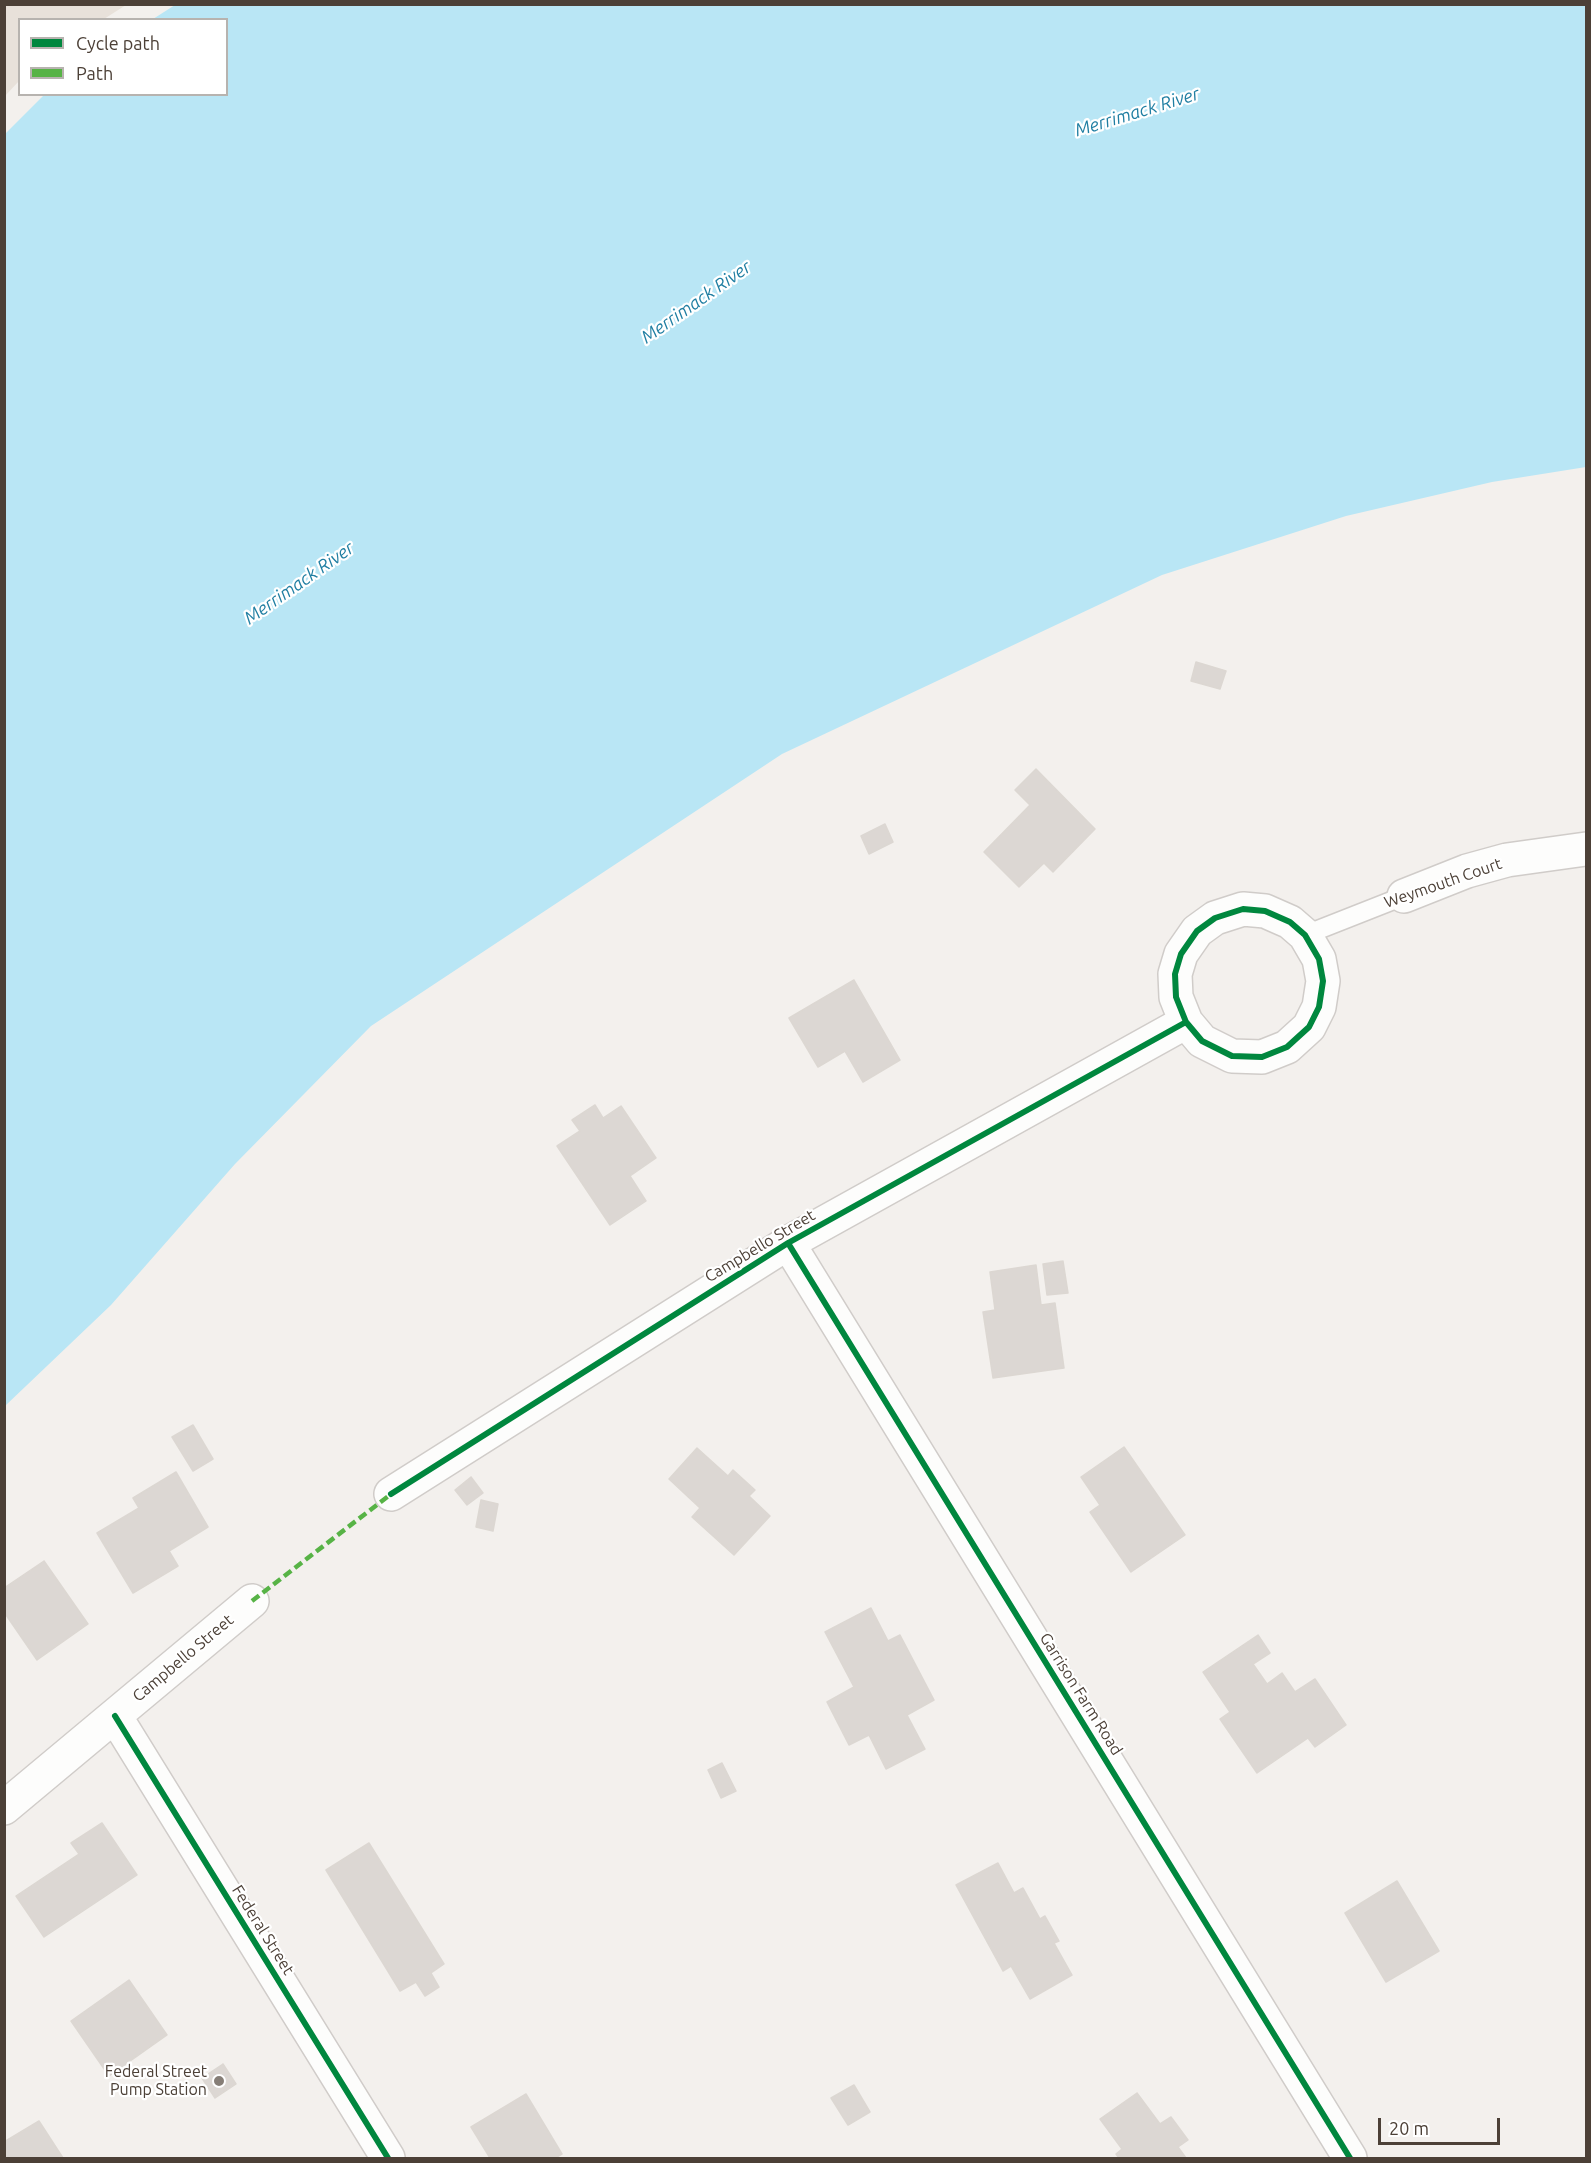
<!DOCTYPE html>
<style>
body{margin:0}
#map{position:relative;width:1591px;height:2163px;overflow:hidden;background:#f3f0ed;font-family:Ubuntu,sans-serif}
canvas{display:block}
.frame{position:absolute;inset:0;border:6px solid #4c4037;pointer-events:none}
.legend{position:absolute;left:18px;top:18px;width:210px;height:78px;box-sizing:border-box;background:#fff;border:2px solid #b7b3af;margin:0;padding:8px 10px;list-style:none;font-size:18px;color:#4c4037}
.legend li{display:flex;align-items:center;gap:12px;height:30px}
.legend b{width:30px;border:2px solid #b7b3af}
.scale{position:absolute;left:1378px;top:2118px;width:122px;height:27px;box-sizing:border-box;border:3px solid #4c4037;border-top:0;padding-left:8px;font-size:18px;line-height:21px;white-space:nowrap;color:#4c4037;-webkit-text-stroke:4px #fff;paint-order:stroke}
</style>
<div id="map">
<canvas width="1591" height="2163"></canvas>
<div class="frame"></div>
<ul class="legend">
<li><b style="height:8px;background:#00873e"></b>Cycle path</li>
<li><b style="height:8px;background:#57b346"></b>Path</li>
</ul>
<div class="scale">20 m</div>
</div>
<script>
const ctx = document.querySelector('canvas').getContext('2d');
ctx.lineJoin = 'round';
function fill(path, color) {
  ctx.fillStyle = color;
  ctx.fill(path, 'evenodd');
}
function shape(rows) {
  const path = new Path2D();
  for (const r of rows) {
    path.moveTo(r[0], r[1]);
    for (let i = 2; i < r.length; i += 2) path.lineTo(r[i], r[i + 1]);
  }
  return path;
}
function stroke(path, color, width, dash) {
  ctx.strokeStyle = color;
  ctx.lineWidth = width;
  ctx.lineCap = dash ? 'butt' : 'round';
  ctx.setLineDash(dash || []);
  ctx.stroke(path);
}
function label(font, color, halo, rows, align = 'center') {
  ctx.font = font + ' Ubuntu,sans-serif';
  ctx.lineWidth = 4.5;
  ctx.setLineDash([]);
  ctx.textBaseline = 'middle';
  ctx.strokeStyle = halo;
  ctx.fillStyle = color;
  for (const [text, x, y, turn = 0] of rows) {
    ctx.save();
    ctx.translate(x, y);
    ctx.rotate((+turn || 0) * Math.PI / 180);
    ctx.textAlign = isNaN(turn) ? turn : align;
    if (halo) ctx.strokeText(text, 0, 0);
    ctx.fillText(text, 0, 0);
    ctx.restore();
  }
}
fill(shape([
 [5,4,126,4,126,5,104,19,20,20,19,81,5,96]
]), '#e8e1da');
fill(shape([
 [175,5,1586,5,1586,467,1492,482,1346,516,1162,575,782,754,371,1026,235,1164,111,1305,5,1406,5,134,44,95,226,94,226,20,153,19]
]), '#b9e6f5');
const building = shape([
 [1196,662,1226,671,1220,689,1191,681,1196,662],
 [1036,769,1095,829,1053,872,1044,863,1019,887,984,852,1030,805,1015,790,1036,769],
 [885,824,893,842,869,854,861,836,885,824],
 [854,980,900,1060,863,1082,845,1051,818,1067,789,1018,854,980],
 [595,1105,603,1118,621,1106,656,1158,630,1176,646,1201,610,1225,557,1146,580,1131,572,1120,595,1105],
 [1063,1261,1068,1293,1047,1295,1043,1264,1063,1261],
 [1036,1265,1041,1305,1055,1303,1064,1368,993,1378,983,1312,995,1310,990,1272,1036,1265],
 [193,1425,213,1459,193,1471,172,1437,193,1425],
 [1124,1447,1185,1535,1131,1572,1090,1512,1100,1505,1081,1477,1124,1447],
 [697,1448,728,1476,733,1470,755,1490,749,1496,770,1516,734,1555,692,1517,700,1508,669,1479,697,1448],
 [176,1472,208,1527,169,1551,178,1566,133,1593,97,1533,139,1508,133,1498,176,1472],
 [471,1477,483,1493,467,1505,455,1490,471,1477],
 [481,1500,498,1504,493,1531,476,1527,481,1500],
 [44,1561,88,1624,37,1660,4,1612,4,1588,44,1561],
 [871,1608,888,1641,900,1635,934,1700,907,1715,925,1749,886,1769,869,1735,849,1745,827,1702,854,1687,825,1632,871,1608],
 [1258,1635,1270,1653,1253,1664,1267,1684,1282,1673,1295,1692,1315,1679,1346,1725,1315,1747,1308,1738,1257,1773,1220,1719,1230,1712,1203,1672,1258,1635],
 [722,1763,736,1791,721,1798,708,1770,722,1763],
 [102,1823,137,1875,44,1937,16,1896,79,1854,71,1843,102,1823],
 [369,1843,444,1964,431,1973,439,1987,425,1996,416,1982,400,1991,326,1870,369,1843],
 [998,1863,1014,1893,1023,1888,1040,1919,1045,1916,1059,1941,1054,1943,1072,1975,1030,1999,1011,1966,1003,1971,956,1885,998,1863],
 [1397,1881,1439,1951,1386,1982,1345,1913,1397,1881],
 [129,1980,167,2035,109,2076,71,2021,129,1980],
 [223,2064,236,2084,215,2098,202,2078,223,2064],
 [854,2085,870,2112,848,2125,831,2098,854,2085],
 [1137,2093,1160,2124,1171,2117,1188,2140,1178,2147,1186,2158,1119,2158,1116,2154,1122,2149,1100,2119,1137,2093],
 [526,2094,562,2154,555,2158,490,2158,471,2127,526,2094],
 [39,2121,63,2158,4,2158,4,2142,39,2121]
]);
fill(building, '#dcd7d3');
stroke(building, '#dcd7d2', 1.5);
const lane = shape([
 [1305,935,1404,896]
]);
const street = shape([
 [1404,896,1467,871,1507,860,1586,849],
 [788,1243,1350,2158],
 [391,1494,788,1243,1186,1022,1176,997,1175,974,1181,954,1197,931,1215,918,1243,909,1265,911,1290,922,1305,935,1319,959,1323,981,1319,1007,1309,1027,1287,1047,1262,1057,1232,1056,1202,1041,1186,1022],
 [115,1716,388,2158],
 [4,1808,252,1601]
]);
stroke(lane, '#d0ccc9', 21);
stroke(street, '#d0ccc9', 36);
stroke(lane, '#fdfdfc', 18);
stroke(street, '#fdfdfc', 33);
stroke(shape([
 [252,1601,391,1494]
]), '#57b346', 4.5, [9, 4.5]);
stroke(shape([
 [788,1243,1350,2158],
 [391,1494,788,1243,1186,1022,1176,997,1175,974,1181,954,1197,931,1215,918,1243,909,1265,911,1290,922,1305,935,1319,959,1323,981,1319,1007,1309,1027,1287,1047,1262,1057,1232,1056,1202,1041,1186,1022],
 [115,1716,388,2158]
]), '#00873e', 6);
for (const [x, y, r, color] of [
 [219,2081,6,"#867e77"]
]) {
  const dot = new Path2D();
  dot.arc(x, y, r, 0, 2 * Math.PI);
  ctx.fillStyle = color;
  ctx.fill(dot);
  stroke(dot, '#fff', 2);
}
label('16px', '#4c4037', '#fff', [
 ["Weymouth Court",1443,883,-19],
 ["Campbello Street",760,1246,-31],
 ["Campbello Street",183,1658,-40],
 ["Garrison Farm Road",1081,1694,58],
 ["Federal Street",263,1930,58]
]);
label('16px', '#4c4037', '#fff', [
 ["Federal Street",207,2072],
 ["Pump Station",207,2090]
], 'right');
label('italic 18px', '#1f7ea2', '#fff', [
 ["Merrimack River",1137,112,-17],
 ["Merrimack River",696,302,-35],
 ["Merrimack River",299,583,-35]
]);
</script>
